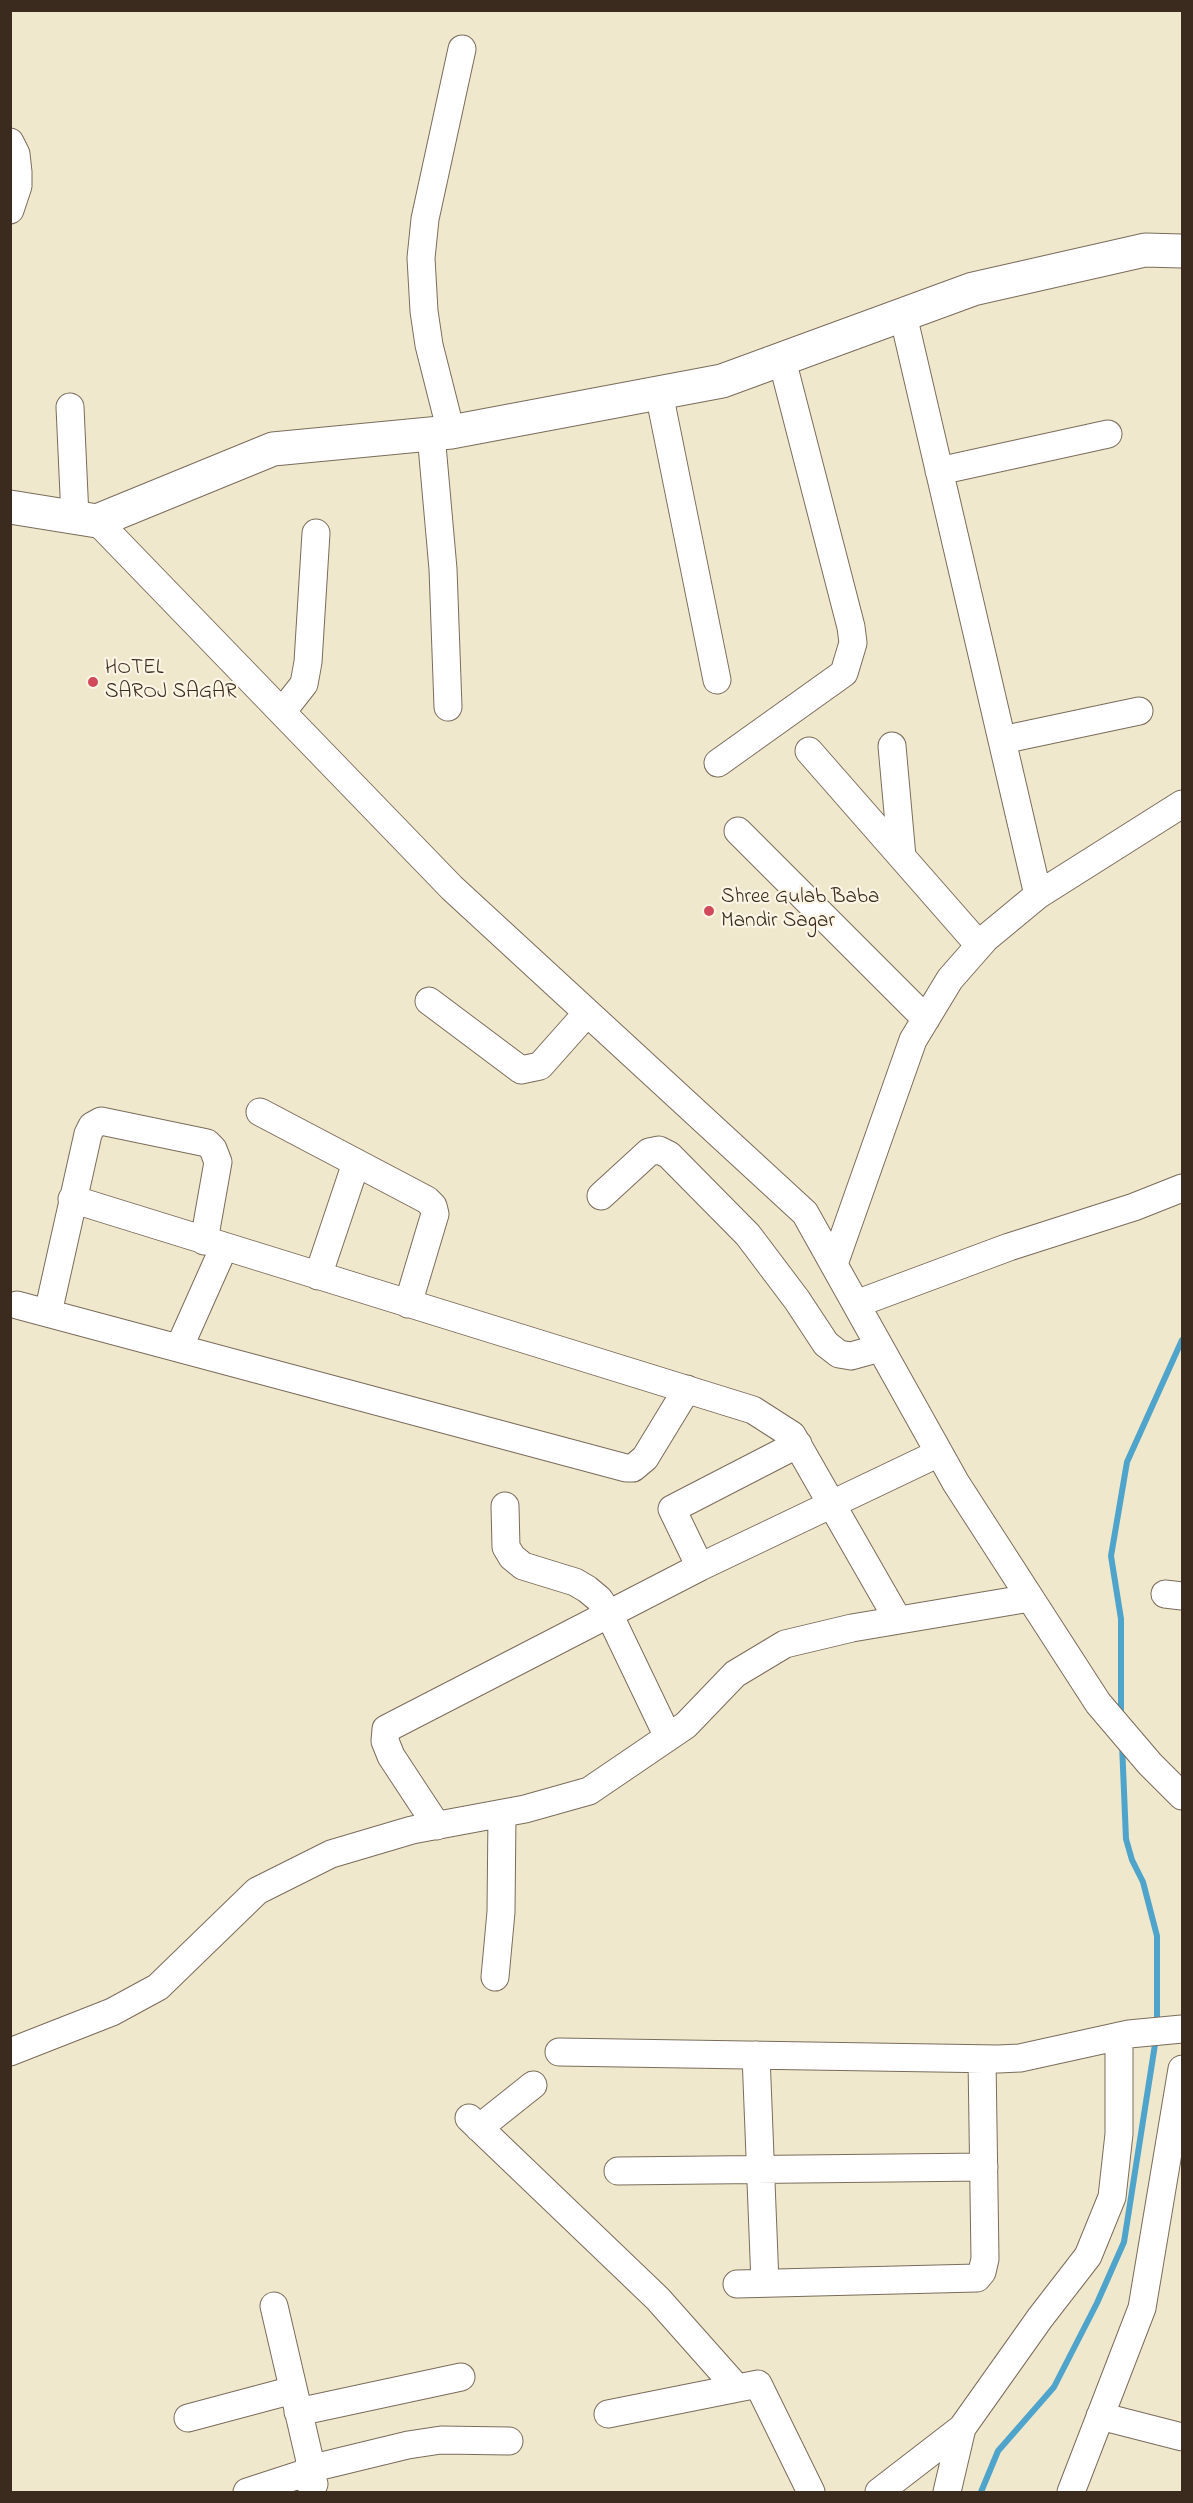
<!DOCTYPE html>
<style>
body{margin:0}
#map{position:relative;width:1193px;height:2503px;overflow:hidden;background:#f0e8cc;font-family:"Indie Flower",sans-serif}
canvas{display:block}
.frame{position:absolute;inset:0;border:12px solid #3b2a1e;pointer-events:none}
</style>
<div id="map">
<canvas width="1193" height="2503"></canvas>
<div class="frame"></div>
</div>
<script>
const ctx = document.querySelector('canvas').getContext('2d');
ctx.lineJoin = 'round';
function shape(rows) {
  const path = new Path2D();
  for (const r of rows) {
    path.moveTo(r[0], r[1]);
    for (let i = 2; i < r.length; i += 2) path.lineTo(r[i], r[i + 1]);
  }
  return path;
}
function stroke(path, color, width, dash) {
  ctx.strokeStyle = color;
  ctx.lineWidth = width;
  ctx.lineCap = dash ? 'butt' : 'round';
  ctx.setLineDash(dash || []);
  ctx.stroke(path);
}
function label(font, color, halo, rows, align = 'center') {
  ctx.font = font + ' "Indie Flower",sans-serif';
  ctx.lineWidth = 4.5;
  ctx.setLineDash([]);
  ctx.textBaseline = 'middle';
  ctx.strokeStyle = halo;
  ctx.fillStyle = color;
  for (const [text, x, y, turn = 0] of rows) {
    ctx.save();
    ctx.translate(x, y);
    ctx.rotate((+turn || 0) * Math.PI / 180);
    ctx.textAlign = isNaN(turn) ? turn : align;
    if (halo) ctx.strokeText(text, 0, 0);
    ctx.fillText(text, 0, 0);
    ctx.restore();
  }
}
stroke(shape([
 [1121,1715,1121,1619,1111,1556,1127,1462,1182,1340],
 [1122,1744,1126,1839,1132,1860,1143,1882,1157,1936,1157,2025],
 [981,2492,998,2451,1054,2387,1097,2303,1124,2242,1156,2038]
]), '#4fa4cb', 6);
const minor = shape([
 [10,142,16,154,18,172,18,186,10,210],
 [903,315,1038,895],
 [659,393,717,680],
 [70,407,75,517],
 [451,432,429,345,424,311,421,258,425,219,462,49],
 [431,434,443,569,448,707],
 [939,471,1108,434],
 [97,521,452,888,805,1213,956,1483,1098,1703,1150,1764,1182,1796],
 [282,712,304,684,308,662,316,533],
 [1002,740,1139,711],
 [892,746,902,857],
 [809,751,979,945],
 [718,763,844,673,853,643,851,627,782,360],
 [738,831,926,1019],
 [429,1001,521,1070,540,1066,587,1013],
 [260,1112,427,1200,433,1206,435,1214,408,1304],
 [601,1196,649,1152,659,1150,669,1155,748,1235,797,1300,826,1344,839,1354,851,1356,880,1348],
 [72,1199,753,1410,792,1435,898,1620],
 [834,1264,913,1040,950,979,986,938,1038,895,1182,804],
 [318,1276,356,1163],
 [856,1304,1009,1247,1134,1207,1182,1188],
 [17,1305,626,1468,633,1468,645,1458,687,1389],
 [48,1313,88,1134,92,1126,101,1121,207,1143,213,1149,218,1162,204,1241],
 [179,1348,224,1247],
 [505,1506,506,1547,512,1557,523,1566,575,1582,587,1589,599,1599,609,1614,668,1737],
 [700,1567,939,1453],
 [1165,1594,1182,1596],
 [437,1826,391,1756,385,1741,386,1729,700,1567,672,1509,798,1444],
 [495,1977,501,1912,502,1814],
 [10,2052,112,2012,158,1987,257,1891,331,1854,412,1830,525,1809,589,1791,686,1725,735,1674,785,1644,852,1628,1030,1598],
 [559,2052,998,2059,1020,2058,1129,2034,1182,2029],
 [756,2055,765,2283],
 [469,2118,658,2299,737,2388],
 [479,2128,533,2085],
 [618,2171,984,2167],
 [737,2284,977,2278,982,2272,985,2259,982,2059],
 [274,2306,310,2461,305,2478],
 [298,2412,461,2377],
 [608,2414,758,2384,811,2492],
 [1100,2416,1182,2437],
 [188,2418,293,2390],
 [309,2469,408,2445,441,2440,509,2441],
 [247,2492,299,2475,314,2484,312,2488],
 [879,2492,962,2428,1040,2318,1088,2256,1112,2197,1119,2134,1119,2036],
 [947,2492,962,2428],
 [1071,2492,1142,2308,1182,2069]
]);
const major = shape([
 [10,507,97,521,273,449,451,432,722,381,973,289,1145,250,1182,251]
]);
stroke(minor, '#7a6c5b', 29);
stroke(major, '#7a6c5b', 35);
stroke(minor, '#fff', 27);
stroke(major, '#fff', 33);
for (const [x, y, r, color] of [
 [93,682,6,"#d1495b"],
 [709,911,6,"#d1495b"]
]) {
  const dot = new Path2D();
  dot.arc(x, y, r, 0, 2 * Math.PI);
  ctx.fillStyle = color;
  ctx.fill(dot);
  stroke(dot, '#fcf5e5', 2);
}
label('21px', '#3b2a1e', '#fcf5e5', [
 ["HOTEL",105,670],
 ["SAROJ SAGAR",105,694],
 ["Shree Gulab Baba",721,899],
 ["Mandir Sagar",721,923]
], 'left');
</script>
